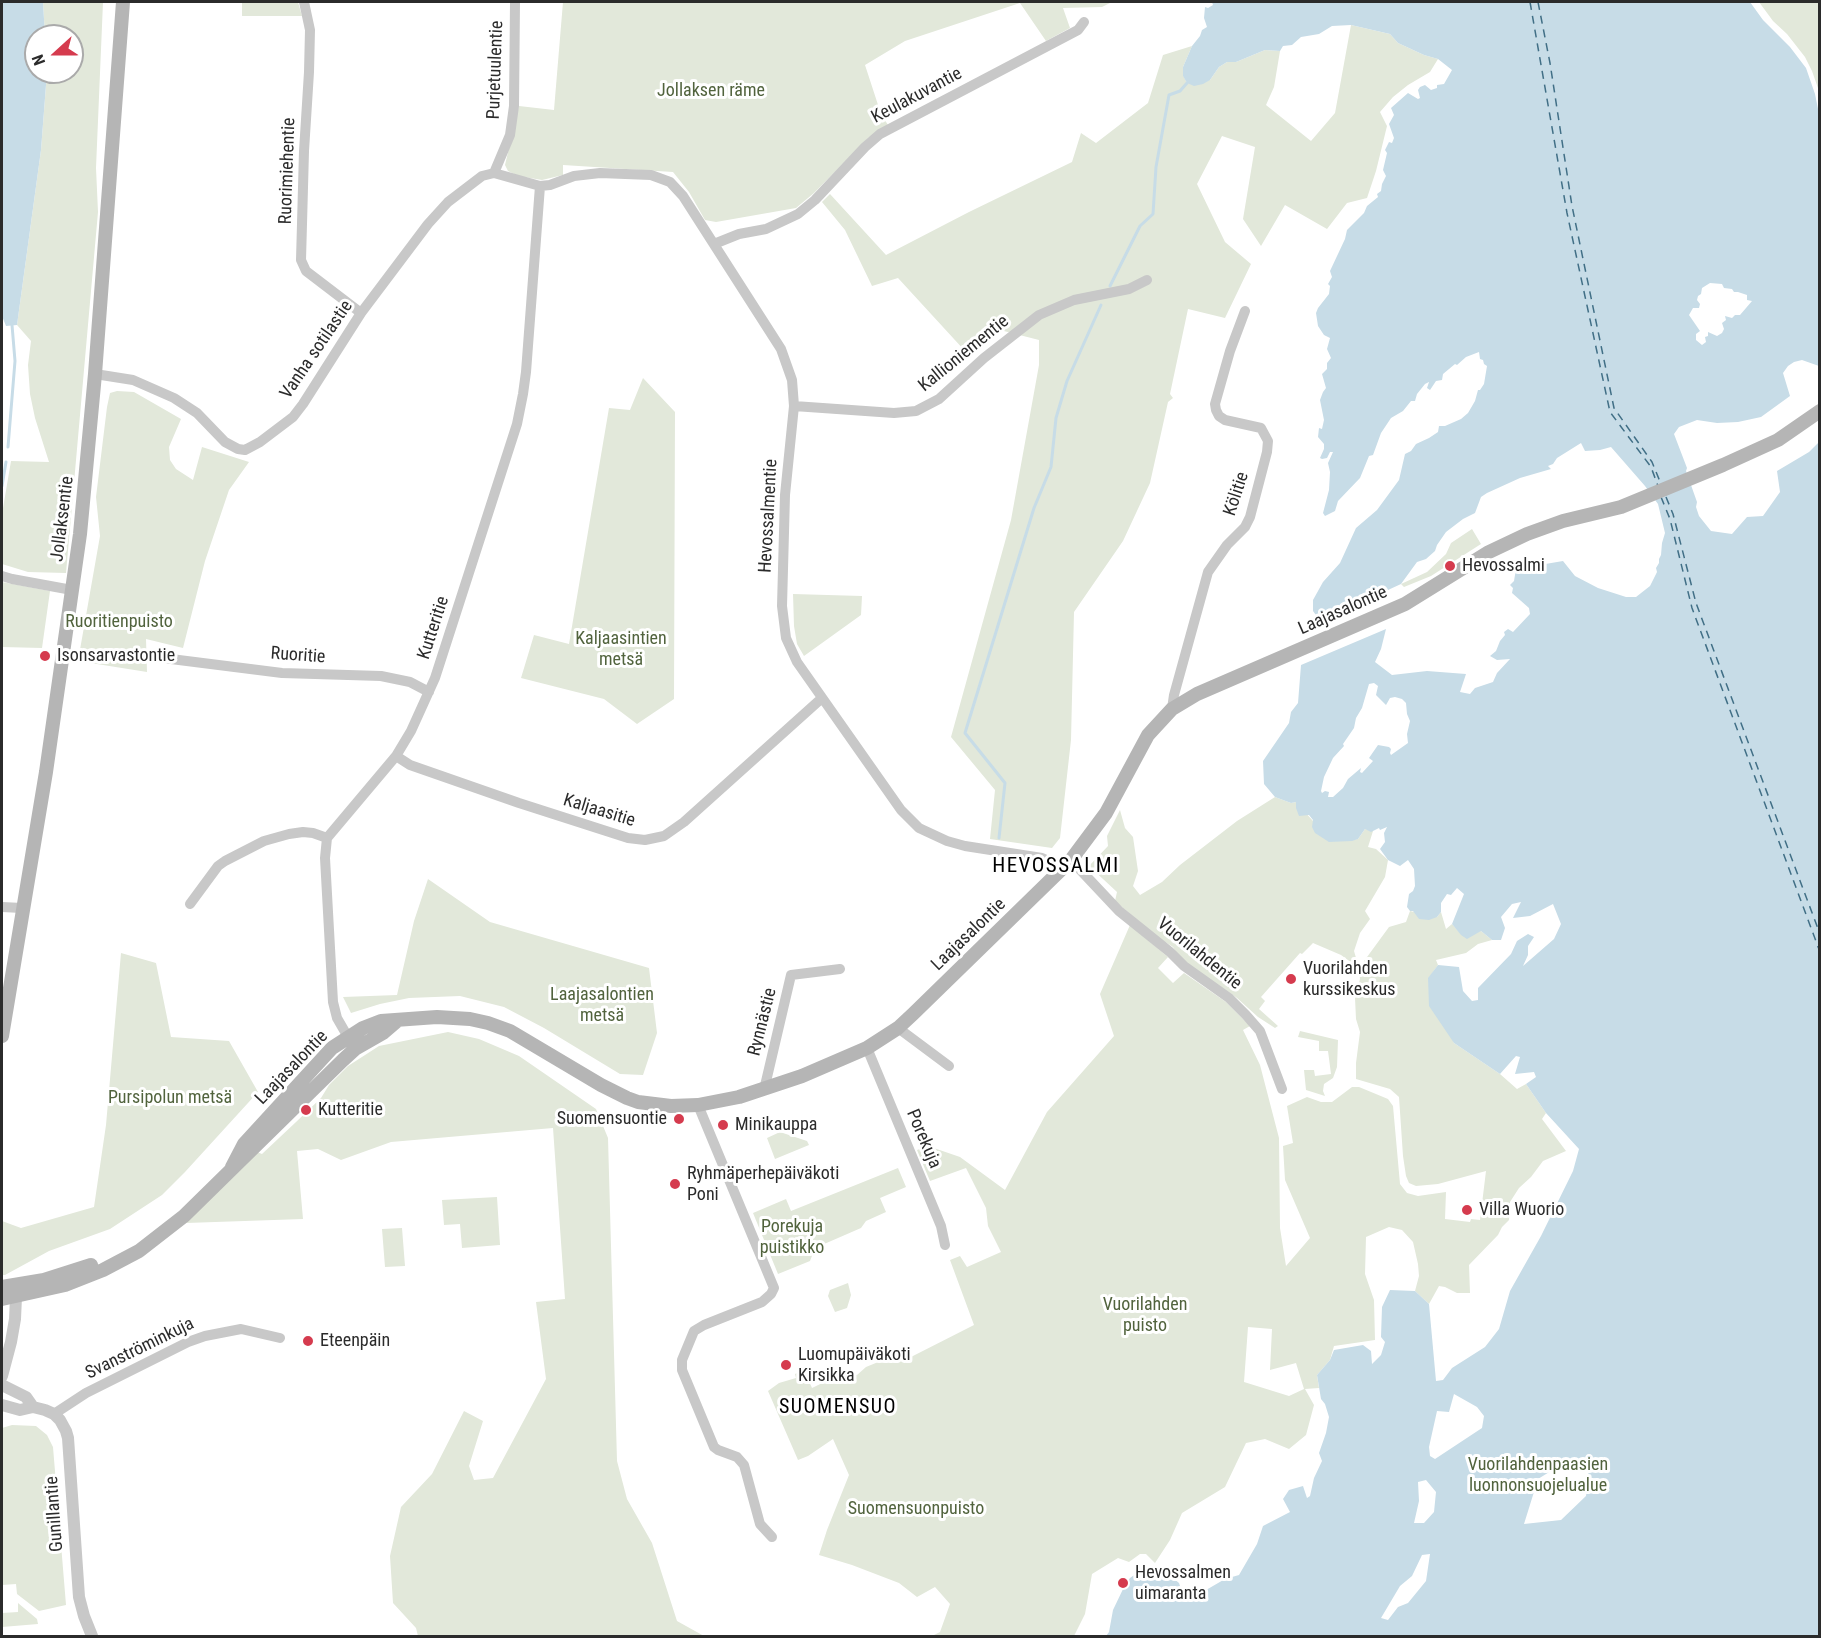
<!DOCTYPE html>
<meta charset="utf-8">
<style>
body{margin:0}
#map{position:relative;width:1821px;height:1638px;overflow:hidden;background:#fff;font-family:"Roboto Condensed",sans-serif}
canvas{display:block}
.frame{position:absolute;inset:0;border:3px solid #2b2b2b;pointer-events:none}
.north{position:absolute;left:24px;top:24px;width:60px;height:60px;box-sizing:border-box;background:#fff;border:2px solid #aaa;border-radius:50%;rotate:249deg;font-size:16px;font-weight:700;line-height:24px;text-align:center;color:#2b2b2b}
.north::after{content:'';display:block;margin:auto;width:21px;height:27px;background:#d53b4e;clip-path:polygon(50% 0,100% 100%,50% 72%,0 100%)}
</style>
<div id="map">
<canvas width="1821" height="1638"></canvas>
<div class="frame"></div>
<div class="north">N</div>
</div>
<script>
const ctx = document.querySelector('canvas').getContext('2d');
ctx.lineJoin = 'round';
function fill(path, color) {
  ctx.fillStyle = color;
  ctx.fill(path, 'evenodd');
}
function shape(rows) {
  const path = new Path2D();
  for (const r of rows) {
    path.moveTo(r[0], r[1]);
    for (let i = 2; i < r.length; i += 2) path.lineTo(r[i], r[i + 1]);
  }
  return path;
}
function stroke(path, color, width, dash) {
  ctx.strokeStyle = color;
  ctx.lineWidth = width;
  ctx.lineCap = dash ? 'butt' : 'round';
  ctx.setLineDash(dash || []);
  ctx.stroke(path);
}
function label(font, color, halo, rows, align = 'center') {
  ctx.font = font + ' "Roboto Condensed",sans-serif';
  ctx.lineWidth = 6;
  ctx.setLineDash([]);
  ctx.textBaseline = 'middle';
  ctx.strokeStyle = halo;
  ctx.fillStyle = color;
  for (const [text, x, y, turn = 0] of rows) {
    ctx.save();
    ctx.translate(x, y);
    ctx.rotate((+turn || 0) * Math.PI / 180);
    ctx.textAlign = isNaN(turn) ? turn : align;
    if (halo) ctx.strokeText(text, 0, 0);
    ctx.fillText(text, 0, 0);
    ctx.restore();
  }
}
fill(shape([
 [43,2,103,2,96,168,98,212,66,573,28,572,2,564,2,514,11,461,49,462,35,418,30,394,28,365,31,341,17,325,41,150,47,72,72,72,72,36,45,36],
 [242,2,298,2,302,16,242,16],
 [563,2,1112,2,1102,7,1063,8,1070,28,1046,41,1020,3,905,41,865,65,881,114,888,125,868,138,814,193,796,208,716,222,705,220,689,192,673,172,563,165,563,175,542,180,518,176,508,171,505,165,519,106,554,110],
 [1759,2,1819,2,1819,91,1812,71,1805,57,1787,34,1773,21],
 [1351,25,1390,34,1398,43,1424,55,1438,59,1430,72,1408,85,1393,97,1380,112,1387,126,1376,171,1367,198,1347,203,1327,229,1285,205,1261,246,1243,219,1255,147,1222,136,1197,184,1225,242,1251,264,1225,318,1188,309,1170,394,1173,398,1168,402,1150,483,1123,541,1074,612,1071,740,1060,838,1052,848,990,839,995,790,951,737,1011,520,1039,365,1039,340,1000,330,965,351,898,278,872,286,845,230,822,202,830,194,886,255,969,212,1072,162,1081,133,1096,143,1148,103,1163,55,1192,46,1183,67,1183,75,1187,83,1210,80,1219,67,1227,62,1236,62,1265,50,1280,51,1274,87,1266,105,1311,141,1335,113],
 [643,378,675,412,674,699,637,724,604,699,521,678,534,635,569,644,609,408,630,410],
 [117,391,134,392,181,419,169,447,170,460,176,469,193,480,202,447,249,462,229,490,205,561,183,648,146,639,147,672,78,661,100,536,96,497,107,407,110,393],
 [1472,529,1481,544,1431,576,1404,587,1401,584,1427,572,1446,554,1451,543],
 [2,582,50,591,42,648,2,647],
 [793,594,862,596,861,615,804,656,797,644,794,626],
 [1275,797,1291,803,1296,802,1313,821,1345,841,1358,839,1365,829,1373,831,1368,847,1376,849,1388,860,1385,877,1365,911,1370,919,1360,933,1354,951,1359,968,1389,927,1406,922,1410,911,1437,917,1441,912,1446,929,1452,924,1461,934,1481,931,1492,940,1478,944,1466,953,1436,960,1438,965,1428,979,1454,1043,1500,1074,1517,1089,1526,1084,1546,1113,1542,1119,1566,1151,1543,1161,1531,1177,1519,1188,1510,1202,1509,1220,1502,1227,1498,1235,1469,1265,1470,1293,1457,1293,1445,1287,1439,1286,1429,1304,1415,1291,1419,1276,1418,1264,1413,1242,1402,1230,1389,1227,1366,1237,1365,1274,1374,1300,1375,1340,1334,1346,1330,1360,1317,1375,1319,1388,1305,1389,1314,1405,1306,1435,1289,1449,1265,1439,1246,1443,1225,1487,1182,1513,1170,1540,1155,1563,1146,1554,1140,1554,1129,1562,1118,1558,1092,1574,1085,1614,1074,1636,932,1636,940,1632,950,1604,935,1587,917,1597,899,1583,852,1565,819,1555,827,1530,849,1475,833,1439,808,1456,798,1460,768,1391,779,1383,796,1378,795,1374,804,1370,812,1388,845,1372,857,1375,866,1367,888,1358,894,1363,908,1357,909,1358,974,1325,950,1260,960,1256,967,1267,1001,1252,988,1226,986,1208,966,1168,930,1181,917,1150,928,1146,960,1157,1005,1190,1047,1112,1114,1036,1100,994,1130,925,1168,957,1158,968,1173,983,1184,973,1226,1002,1250,1026,1243,1030,1260,1065,1279,1138,1280,1228,1286,1266,1310,1238,1285,1180,1283,1146,1293,1143,1287,1106,1307,1097,1321,1102,1332,1102,1352,1087,1359,1087,1388,1099,1393,1106,1400,1184,1407,1193,1418,1196,1446,1192,1445,1219,1470,1222,1471,1219,1480,1220,1486,1171,1438,1184,1416,1186,1409,1183,1406,1176,1403,1156,1399,1097,1390,1089,1356,1079,1356,1063,1360,1032,1356,1019,1355,998,1360,979,1359,968,1341,955,1313,943,1302,954,1300,953,1261,997,1265,1001,1259,1009,1278,1026,1275,1028,1258,1017,1237,998,1217,984,1181,960,1173,947,1156,936,1115,901,1117,892,1089,866,1108,846,1107,836,1120,810,1125,828,1133,837,1138,871,1133,886,1140,895,1162,882,1180,865,1237,821],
 [1248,1327,1272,1329,1270,1370,1296,1363,1304,1389,1289,1396,1244,1382],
 [428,879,490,922,649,968,657,1033,643,1075,620,1074,544,1028,504,1007,460,996,409,998,380,1004,351,1013,343,997,397,995,414,921],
 [121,953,156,963,171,1037,229,1041,258,1092,185,1172,162,1195,110,1229,49,1251,5,1275,2,1275,2,1221,21,1228,94,1207,106,1125],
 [1300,1031,1338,1040,1337,1067,1333,1078,1324,1084,1323,1091,1325,1096,1306,1090,1304,1070,1314,1070,1315,1076,1331,1074,1328,1051,1319,1051,1319,1041,1298,1037],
 [448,1032,479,1039,519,1056,596,1109,608,1138,617,1461,627,1499,652,1543,677,1621,704,1636,418,1636,416,1628,393,1603,390,1556,401,1507,432,1474,464,1411,483,1421,469,1466,474,1480,493,1478,546,1379,536,1302,565,1299,553,1128,391,1142,341,1160,318,1149,297,1151,303,1219,186,1223,257,1152,262,1154,296,1122,321,1098,329,1085,348,1066,379,1046],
 [780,1132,807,1141,809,1145,775,1159,767,1138],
 [898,1168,906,1187,880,1198,886,1212,866,1221,861,1228,815,1248,810,1261,778,1274,753,1213,786,1199,791,1211],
 [497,1197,500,1245,462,1248,460,1224,444,1225,442,1200],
 [402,1228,405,1266,385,1267,382,1229],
 [848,1283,851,1295,847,1308,835,1312,828,1296,830,1290],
 [12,1425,36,1426,47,1435,53,1447,66,1605,39,1611,17,1594,16,1584,2,1585,2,1428],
 [18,1603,37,1619,38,1624,2,1627,2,1613,18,1612]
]), '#e2e8da');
fill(shape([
 [2,2,43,2,45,36,36,36,36,72,47,72,41,150,17,325,6,326,2,316],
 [1212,2,1750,2,1763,20,1790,47,1806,68,1815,94,1819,114,1819,366,1802,360,1794,362,1788,366,1783,373,1790,396,1761,417,1738,422,1717,423,1697,420,1679,427,1674,434,1687,468,1686,471,1697,502,1696,507,1699,516,1711,531,1732,534,1747,517,1763,516,1780,492,1777,471,1809,452,1819,442,1819,1636,1106,1636,1109,1632,1113,1610,1124,1587,1130,1578,1140,1571,1155,1566,1153,1577,1154,1580,1166,1572,1179,1583,1183,1595,1194,1597,1225,1579,1239,1575,1257,1544,1263,1526,1290,1512,1283,1499,1289,1490,1303,1486,1307,1498,1310,1496,1314,1478,1322,1461,1319,1453,1326,1433,1329,1417,1325,1404,1321,1399,1317,1375,1330,1360,1334,1350,1363,1345,1371,1351,1372,1364,1381,1355,1385,1342,1381,1337,1382,1307,1390,1290,1415,1291,1429,1304,1436,1381,1443,1380,1452,1368,1485,1347,1499,1329,1510,1291,1541,1236,1573,1171,1579,1149,1546,1113,1526,1084,1536,1077,1534,1072,1515,1074,1520,1057,1516,1056,1500,1074,1454,1043,1429,1006,1428,978,1438,965,1459,967,1463,991,1472,1001,1478,1000,1478,988,1511,954,1517,941,1528,934,1534,937,1528,946,1528,955,1523,966,1554,939,1561,924,1553,904,1530,916,1513,918,1521,902,1512,904,1501,917,1505,928,1501,940,1492,940,1481,931,1467,939,1461,935,1452,924,1464,894,1457,888,1451,895,1447,894,1441,903,1441,912,1437,917,1429,920,1419,919,1413,911,1410,911,1407,907,1409,894,1413,891,1415,886,1414,869,1408,860,1400,866,1388,860,1380,849,1385,842,1384,833,1387,827,1380,830,1379,828,1371,832,1365,829,1358,839,1352,841,1329,842,1315,833,1312,827,1313,820,1309,815,1299,816,1296,808,1296,802,1291,803,1275,797,1264,784,1263,761,1289,723,1291,712,1298,703,1301,665,1386,629,1381,649,1375,662,1392,675,1427,671,1466,674,1460,692,1470,694,1475,688,1493,682,1497,673,1510,659,1497,660,1490,656,1496,651,1500,641,1505,635,1504,632,1508,629,1513,632,1530,614,1529,608,1512,593,1513,588,1510,585,1514,581,1516,569,1563,561,1575,576,1598,588,1626,597,1636,597,1650,586,1657,572,1656,568,1659,563,1659,559,1661,555,1662,543,1665,533,1658,504,1645,486,1611,447,1600,450,1585,451,1581,443,1557,458,1553,464,1548,466,1551,469,1520,478,1487,493,1481,497,1475,513,1463,519,1446,532,1437,545,1435,551,1426,559,1417,562,1401,584,1351,607,1318,618,1313,611,1313,600,1323,582,1340,563,1356,528,1377,510,1399,480,1405,454,1411,451,1416,444,1429,438,1438,432,1439,426,1445,426,1461,419,1468,413,1475,401,1478,390,1480,390,1484,384,1487,366,1484,364,1483,360,1480,359,1479,352,1466,357,1457,365,1455,364,1443,374,1442,380,1436,381,1430,390,1427,388,1429,382,1425,384,1417,394,1415,401,1411,401,1403,411,1391,418,1381,433,1373,455,1369,456,1360,478,1338,501,1335,511,1325,516,1323,513,1329,490,1330,472,1328,463,1333,452,1330,452,1327,458,1322,459,1320,458,1324,449,1324,444,1318,437,1319,428,1322,429,1324,420,1320,400,1323,392,1326,388,1322,374,1327,369,1327,363,1331,358,1327,349,1330,338,1324,335,1318,326,1316,313,1318,308,1329,294,1330,286,1328,284,1332,277,1330,271,1345,239,1347,230,1364,213,1367,206,1378,197,1377,194,1381,191,1382,184,1386,176,1383,170,1387,153,1385,150,1389,142,1392,143,1394,138,1389,124,1394,115,1391,108,1408,93,1418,99,1420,98,1418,90,1420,87,1425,85,1431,90,1437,88,1437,85,1444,84,1452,70,1438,59,1424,55,1398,43,1390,34,1351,25,1332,26,1319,34,1301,37,1292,45,1283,46,1280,51,1265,50,1236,62,1227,62,1219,67,1210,80,1203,84,1194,86,1187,83,1183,76,1183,67,1192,46,1200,36,1202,30,1207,27,1204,18,1205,7,1208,8,1213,5],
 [1710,283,1722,284,1724,288,1732,289,1734,292,1738,292,1747,295,1747,300,1752,301,1740,315,1735,315,1732,318,1725,316,1726,320,1722,323,1724,329,1722,333,1717,336,1708,332,1708,336,1705,337,1706,342,1702,345,1696,340,1696,334,1700,331,1689,315,1693,308,1699,308,1700,304,1697,300,1698,296,1701,294,1702,288],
 [1374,683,1378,686,1376,695,1386,705,1390,698,1395,697,1402,699,1406,703,1407,714,1410,721,1407,734,1408,743,1391,755,1390,753,1391,749,1389,747,1378,745,1369,758,1373,761,1362,773,1360,772,1361,768,1348,779,1343,788,1333,797,1328,797,1329,792,1325,791,1322,793,1321,791,1324,777,1333,758,1344,746,1343,744,1354,728,1356,718,1362,708,1369,684],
 [1454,1394,1477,1407,1484,1416,1482,1428,1435,1459,1430,1456,1429,1447,1437,1411,1449,1412],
 [1559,1466,1589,1468,1586,1496,1561,1520,1524,1524,1538,1479],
 [1426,1480,1436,1492,1434,1512,1424,1523,1414,1523,1419,1501,1418,1482],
 [1430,1554,1426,1581,1408,1603,1398,1607,1388,1620,1381,1618,1400,1586,1412,1576,1422,1555]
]), '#c7dce7');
stroke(shape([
 [1110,286,1140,226,1153,214,1156,167,1169,95,1180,91,1187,83],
 [8,447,15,361,12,325],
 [2,486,6,462],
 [999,838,1005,783,965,733,1034,508,1051,467,1056,418,1067,381,1101,305]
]), '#c7dce7', 3);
stroke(shape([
 [1530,2,1567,213,1610,412,1651,467,1658,486],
 [1538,2,1550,63,1572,206,1614,408,1652,462,1661,484],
 [1661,497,1670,519,1692,608,1820,952],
 [1666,497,1673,514,1696,603,1820,934]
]), '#416f86', 1.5, [8, 6]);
stroke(shape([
 [304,2,310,30,309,72,304,151,301,260,306,271,361,313],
 [494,173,510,135,514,106,515,2],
 [714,244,739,234,766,229,798,214,815,200,865,147,880,134,1078,30,1084,22],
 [95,374,133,380,174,398,197,413,225,442,238,449,245,450,260,442,293,417,303,404,361,313,428,224,448,202,482,176,494,173,540,186,550,185,574,176,600,173,651,175,670,182,683,196,781,349,792,380,794,406,785,495,782,606,786,638,797,662,901,810,919,828,947,841,965,846,1042,858,1064,868],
 [794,406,894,413,916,411,939,399,984,358,1039,315,1074,300,1129,289,1147,280],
 [2,576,12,579,72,590],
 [163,658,282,673,381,676,410,682,429,692],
 [1172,709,1174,695,1208,572,1227,545,1245,527,1250,517,1267,452,1268,441,1261,428,1225,420,1219,416,1216,410,1215,404,1230,351,1245,311],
 [396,756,410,765,519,803,628,838,645,840,664,836,684,822,822,698],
 [1071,860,1119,911,1170,952,1184,966,1229,998,1246,1015,1260,1031,1282,1089],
 [190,904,218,866,225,861,264,841,289,834,303,832,313,833,327,838],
 [2,907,22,908],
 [898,1028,949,1066],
 [352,1044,337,1018,333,1002,325,858,327,838,396,756,411,731,435,678,517,424,523,394,526,372,540,186],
 [867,1048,941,1226,945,1245],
 [764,1090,791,975,840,969],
 [698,1105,774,1288,771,1294,762,1302,704,1325,694,1331,682,1360,682,1370,714,1447,718,1450,737,1457,744,1465,760,1524,772,1537],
 [54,1414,86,1393,188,1342,205,1336,241,1329,280,1338]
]), '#c8c8c8', 10);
stroke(shape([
 [2,1376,11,1342,15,1319,16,1297,10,1291],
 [2,1385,26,1397,33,1407],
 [2,1405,20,1410,33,1407,45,1410,54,1414,60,1420,66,1431,68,1438,79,1597,84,1616,92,1636]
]), '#c8c8c8', 12);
stroke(shape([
 [2,1036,46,772,80,534,95,374,123,2],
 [232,1167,244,1144,332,1048,363,1028,381,1021,437,1017,470,1019,488,1023,510,1031,601,1085,627,1098,638,1102,671,1106,698,1105,739,1097,802,1076,867,1048,898,1028,913,1014,1071,860,1106,813,1148,735,1172,709,1197,694,1405,604,1489,552,1527,534,1563,521,1621,507,1723,465,1778,440,1820,411],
 [2,1287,44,1280,91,1265],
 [2,1299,65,1285,103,1270,139,1251,184,1216,343,1060,355,1049,383,1033,397,1021]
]), '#b5b5b5', 14);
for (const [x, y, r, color] of [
 [1450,566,6,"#d53b4e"],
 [45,656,6,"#d53b4e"],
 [1291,979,6,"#d53b4e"],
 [306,1110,6,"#d53b4e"],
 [679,1119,6,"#d53b4e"],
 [723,1125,6,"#d53b4e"],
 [675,1184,6,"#d53b4e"],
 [1467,1210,6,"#d53b4e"],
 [308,1341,6,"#d53b4e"],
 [786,1365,6,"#d53b4e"],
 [1123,1583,6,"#d53b4e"]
]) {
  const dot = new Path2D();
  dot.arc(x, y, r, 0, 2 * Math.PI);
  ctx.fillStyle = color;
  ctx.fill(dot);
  stroke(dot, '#fff', 2);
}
label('18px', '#2b2b2b', '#fff', [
 ["Purjetuulentie",496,70,-88],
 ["Keulakuvantie",917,96,-28],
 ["Ruorimiehentie",288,171,-88],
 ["Vanha sotilastie",317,350,-56],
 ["Kallioniementie",964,354,-39],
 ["Kölitie",1237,494,-72],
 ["Hevossalmentie",769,516,-87],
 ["Jollaksentie",63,519,-83],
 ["Laajasalontie",1343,611,-24],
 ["Kutteritie",434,628,-72],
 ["Ruoritie",298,656,4],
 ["Kaljaasitie",599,811,17],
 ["Laajasalontie",969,935,-44],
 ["Vuorilahdentie",1199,954,39],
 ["Rynnästie",763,1022,-76],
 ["Laajasalontie",292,1068,-46],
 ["Porekuja",923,1139,67],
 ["Svanströminkuja",140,1349,-26],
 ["Gunillantie",55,1514,-94]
]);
label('18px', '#51633d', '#fff', [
 ["Jollaksen räme",711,91],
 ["Ruoritienpuisto",119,622],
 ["Kaljaasintien",621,639],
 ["metsä",621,660],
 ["Laajasalontien",602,995],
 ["metsä",602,1016],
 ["Pursipolun metsä",170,1098],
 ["Porekuja",792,1227],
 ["puistikko",792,1248],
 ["Vuorilahden",1145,1305],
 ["puisto",1145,1326],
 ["Vuorilahdenpaasien",1538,1465],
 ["luonnonsuojelualue",1538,1486],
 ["Suomensuonpuisto",916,1509]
]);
label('18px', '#2b2b2b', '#fff', [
 ["Hevossalmi",1462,566],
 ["Isonsarvastontie",57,656],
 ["Vuorilahden",1303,969],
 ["kurssikeskus",1303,990],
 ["Kutteritie",318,1110],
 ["Suomensuontie",667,1119,"right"],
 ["Minikauppa",735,1125],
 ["Ryhmäperhepäiväkoti",687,1174],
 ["Poni",687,1195],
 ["Villa Wuorio",1479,1210],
 ["Eteenpäin",320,1341],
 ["Luomupäiväkoti",798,1355],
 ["Kirsikka",798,1376],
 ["Hevossalmen",1135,1573],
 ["uimaranta",1135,1594]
], 'left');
ctx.letterSpacing = '1.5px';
label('20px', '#000', '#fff', [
 ["SUOMENSUO",838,1408]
]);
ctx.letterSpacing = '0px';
ctx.letterSpacing = '1.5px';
label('21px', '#000', '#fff', [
 ["HEVOSSALMI",1056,867]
]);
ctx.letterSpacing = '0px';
</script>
